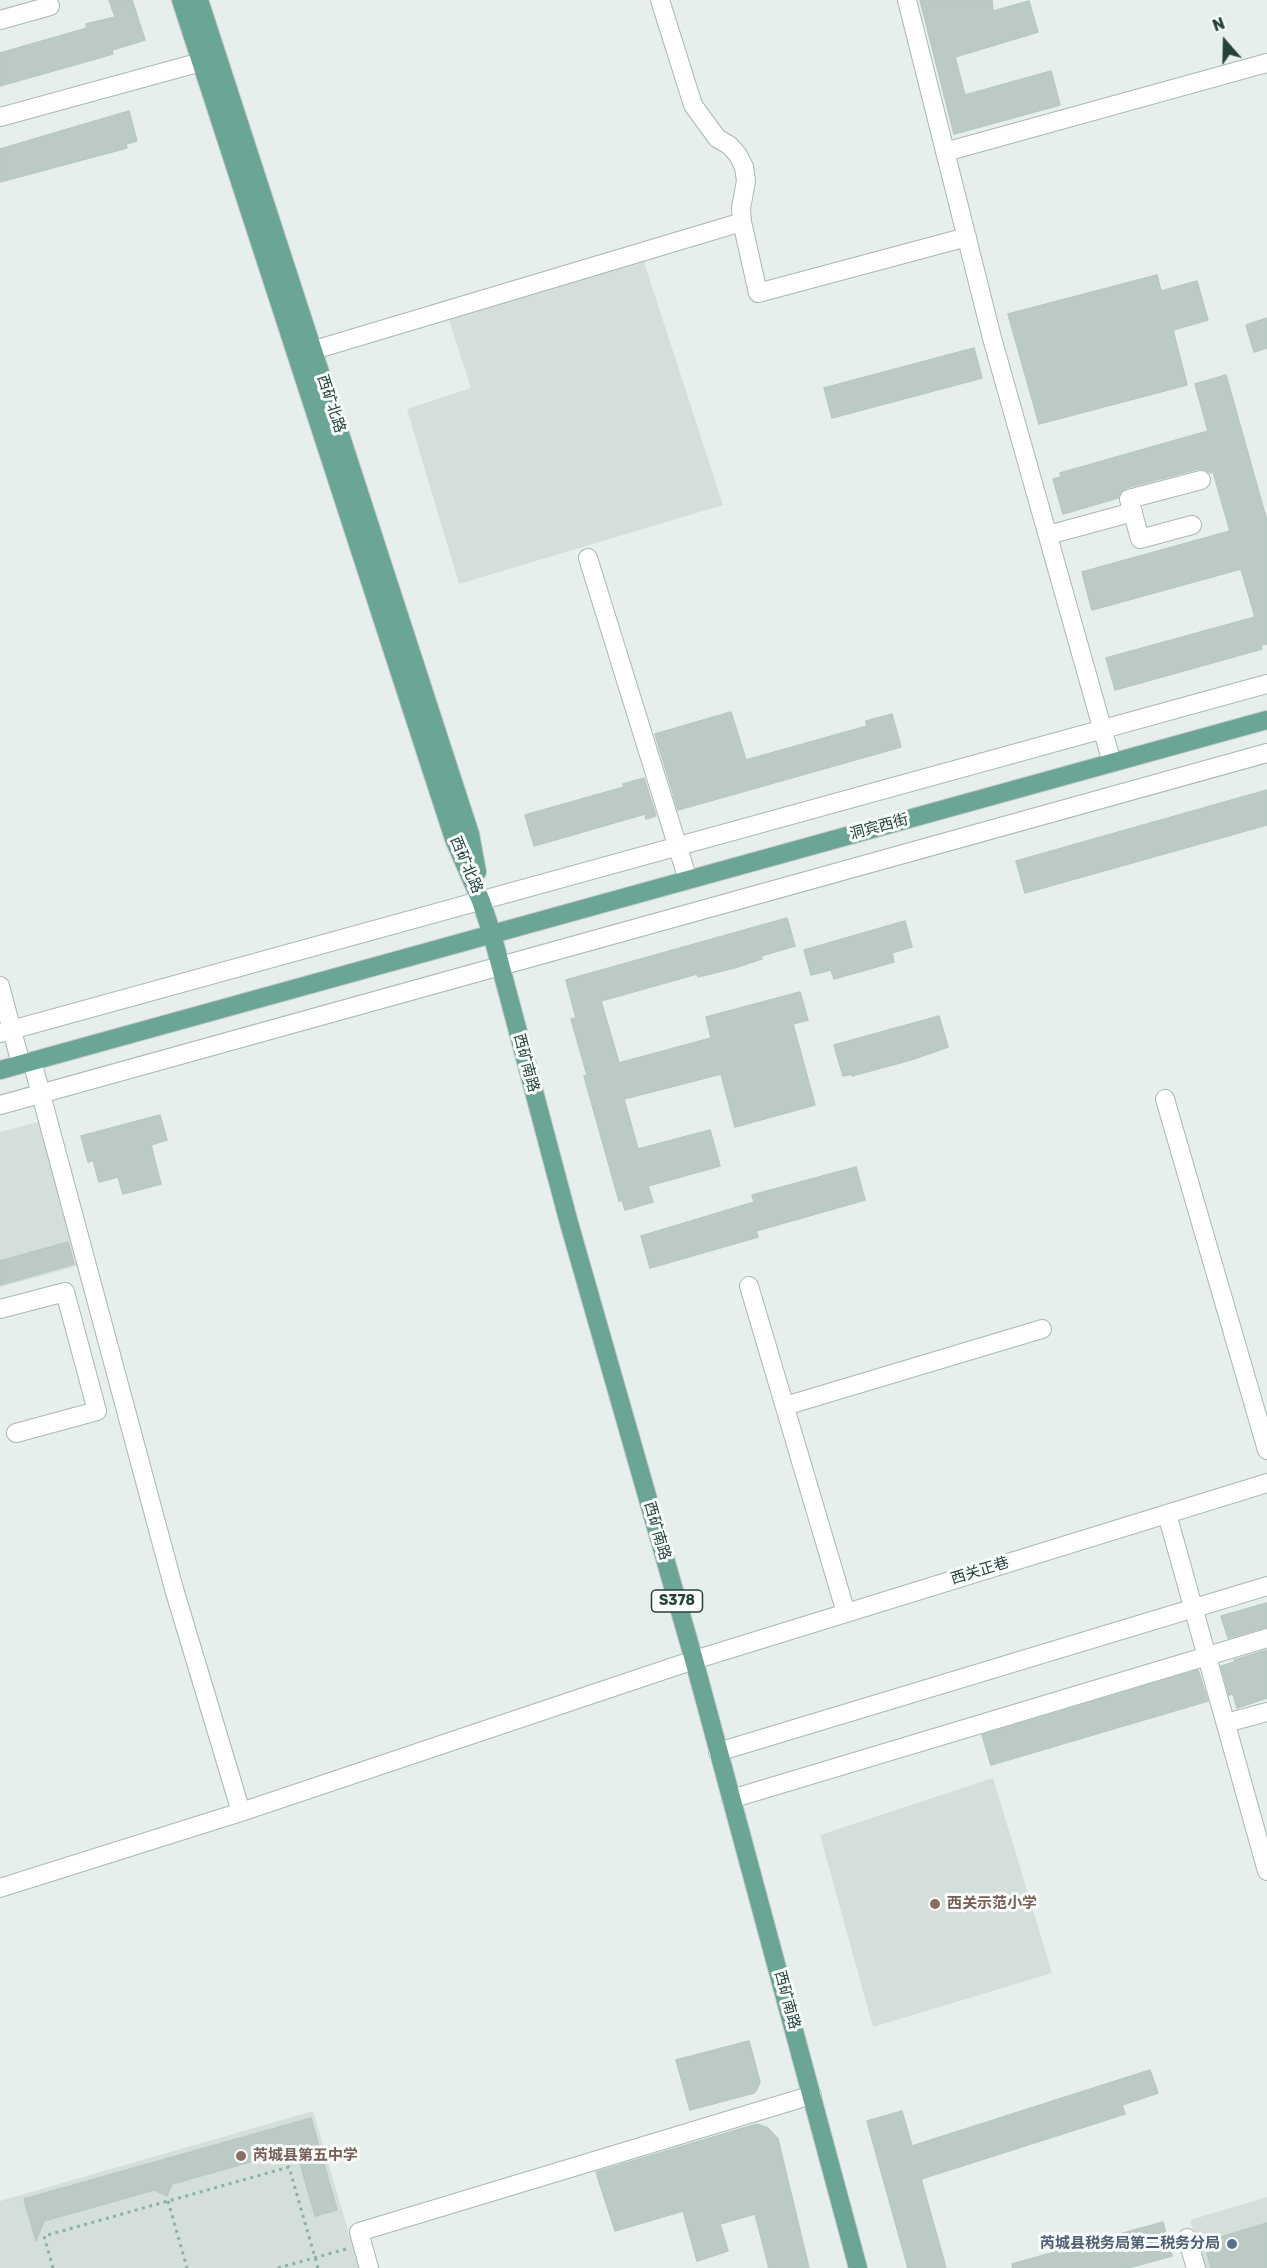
<!DOCTYPE html>
<meta charset="utf-8">
<style>
body{margin:0}
#map{position:relative;width:1267px;height:2268px;overflow:hidden;background:#e6efeb;font-family:Rubik,sans-serif}
canvas{display:block}
.north{position:absolute;left:1195px;top:12px;width:60px;height:60px;-webkit-text-stroke:4px #f7fbf9;paint-order:stroke;rotate:340deg;font-size:16px;font-weight:700;line-height:24px;text-align:center;color:#24423a}
.north::after{content:'';display:block;margin:auto;width:21px;height:27px;background:#24423a;clip-path:polygon(50% 0,100% 100%,50% 72%,0 100%)}
</style>
<div id="map">
<canvas width="1267" height="2268"></canvas>
<div class="north">N</div>
</div>
<script>
const ctx = document.querySelector('canvas').getContext('2d');
ctx.lineJoin = 'round';
function fill(path, color) {
  ctx.fillStyle = color;
  ctx.fill(path, 'evenodd');
}
function shape(rows) {
  const path = new Path2D();
  for (const r of rows) {
    path.moveTo(r[0], r[1]);
    for (let i = 2; i < r.length; i += 2) path.lineTo(r[i], r[i + 1]);
  }
  return path;
}
function stroke(path, color, width, dash) {
  ctx.strokeStyle = color;
  ctx.lineWidth = width;
  ctx.lineCap = dash ? 'butt' : 'round';
  ctx.setLineDash(dash || []);
  ctx.stroke(path);
}
function label(font, color, halo, rows, align = 'center') {
  ctx.font = font + ' Rubik,"Noto Sans SC",sans-serif';
  ctx.lineWidth = 6;
  ctx.setLineDash([]);
  ctx.textBaseline = 'middle';
  ctx.strokeStyle = halo;
  ctx.fillStyle = color;
  for (const [text, x, y, turn = 0] of rows) {
    ctx.save();
    ctx.translate(x, y);
    ctx.rotate((+turn || 0) * Math.PI / 180);
    ctx.textAlign = isNaN(turn) ? turn : align;
    if (halo) ctx.strokeText(text, 0, 0);
    ctx.fillText(text, 0, 0);
    ctx.restore();
  }
}
fill(shape([
 [643,259,723,505,459,584,407,409,471,388,448,317],
 [42,1121,81,1265,0,1287,0,1132],
 [993,1778,1052,1973,873,2027,820,1835],
 [313,2111,359,2268,0,2268,0,2201],
 [1267,2197,1267,2268,1204,2268,1190,2220]
]), '#d4dfda');
const building = shape([
 [109,0,132,0,145,40,112,50,113,54,0,86,0,53,87,28,86,24,115,17,109,0],
 [920,0,992,0,993,11,1029,1,1038,32,955,57,965,95,1051,71,1060,105,954,134,920,0],
 [129,111,137,141,126,144,127,148,0,182,0,149,129,111],
 [1157,275,1161,291,1197,281,1208,320,1173,330,1187,385,1039,424,1008,314,1157,275],
 [1267,318,1267,348,1254,352,1246,325,1267,318],
 [974,348,982,378,832,418,824,388,974,348],
 [1226,375,1267,521,1267,644,1261,645,1262,649,1115,690,1106,658,1255,617,1241,569,1092,610,1082,572,1230,531,1213,472,1210,473,1204,469,1198,469,1126,488,1121,492,1118,498,1063,514,1053,479,1061,477,1060,473,1208,431,1195,384,1226,375],
 [731,712,746,760,867,726,866,721,892,714,901,747,678,810,655,734,731,712],
 [644,778,656,816,646,819,645,814,534,846,525,815,624,787,623,784,644,778],
 [1267,790,1267,825,1025,893,1016,861,1267,790],
 [787,918,795,946,761,956,762,959,734,968,698,977,697,974,601,1001,619,1063,711,1038,706,1017,800,992,808,1020,793,1024,815,1105,735,1127,721,1074,624,1099,638,1149,710,1130,720,1166,648,1186,653,1202,625,1210,622,1200,619,1201,584,1076,587,1075,571,1019,576,1018,566,980,787,918],
 [905,921,912,947,892,953,894,962,834,979,831,970,811,975,804,950,905,921],
 [939,1016,948,1047,914,1059,852,1076,852,1074,843,1076,834,1045,939,1016],
 [160,1115,167,1140,151,1145,161,1184,123,1194,118,1177,99,1182,93,1160,88,1162,81,1136,160,1115],
 [856,1167,865,1200,756,1231,758,1237,650,1268,641,1236,754,1202,752,1195,856,1167],
 [68,1242,74,1264,0,1285,0,1261,68,1242],
 [1267,1603,1267,1627,1228,1638,1221,1616,1267,1603],
 [1267,1650,1267,1698,1237,1708,1233,1694,1229,1695,1221,1666,1235,1662,1234,1660,1267,1650],
 [1198,1670,1208,1701,991,1765,982,1735,1198,1670],
 [749,2041,760,2082,757,2089,754,2093,690,2110,676,2060,749,2041],
 [1150,2070,1158,2093,1122,2105,1125,2114,921,2179,946,2268,908,2268,867,2121,902,2111,912,2146,1150,2070],
 [311,2118,337,2210,315,2216,300,2163,282,2153,172,2184,167,2196,154,2190,44,2221,36,2241,24,2199,311,2118],
 [757,2124,768,2128,778,2139,809,2268,769,2268,755,2214,720,2224,728,2251,697,2261,683,2211,615,2231,596,2172,757,2124],
 [1163,2222,1172,2256,1128,2268,1013,2268,1012,2264,1163,2222],
 [1267,2223,1267,2268,1211,2268,1204,2242,1267,2223]
]);
fill(building, '#bbcac4');
stroke(building, '#b8c9c2', 1.5);
const minor = shape([
 [660,0,693,105,717,138,729,145,738,155,744,167,746,181,741,208,742,222,758,293,967,237],
 [907,0,992,338,1112,763],
 [0,20,50,6],
 [0,117,201,62],
 [945,152,1267,63],
 [314,350,742,222],
 [1192,525,1140,539,1129,499,1201,480],
 [1048,535,1133,512],
 [588,558,688,880],
 [0,986,21,1064],
 [0,1033,1267,684],
 [32,1061,174,1589,241,1812],
 [1165,1099,1267,1450],
 [0,1105,1267,753],
 [749,1286,846,1613],
 [0,1309,65,1292,97,1411,16,1433],
 [785,1406,1042,1329],
 [1167,1514,1267,1871],
 [1226,1723,1267,1712],
 [718,1752,1267,1586],
 [731,1799,1267,1638],
 [0,1888,241,1812,694,1660,1267,1483],
 [1187,2238,1196,2268],
 [369,2268,359,2232,812,2095]
]);
const major = shape([
 [181,0,454,839,481,901,492,934,569,1223,694,1660,858,2268],
 [199,0,470,834,477,872],
 [0,1070,1267,720]
]);
stroke(minor, '#a8b8b2', 20);
stroke(major, '#c2cac8', 20);
stroke(shape([
 [168,2201,187,2268],
 [53,2268,44,2236,289,2167,318,2268],
 [278,2268,346,2249]
]), '#86b3a5', 3, [3, 4.5]);
stroke(minor, '#fff', 18);
stroke(major, '#6aa596', 18);
for (const [x, y, r, color] of [
 [935,1904,6,"#8d6e63"],
 [241,2156,6,"#8d6e63"],
 [1232,2244,6,"#5c6f8a"]
]) {
  const dot = new Path2D();
  dot.arc(x, y, r, 0, 2 * Math.PI);
  ctx.fillStyle = color;
  ctx.fill(dot);
  stroke(dot, '#f7fbf9', 2);
}
for (const [x, y, w] of [
 [677,1601,51]
]) {
  const box = new Path2D();
  box.roundRect(x - w / 2, y - 11, w, 22, 4.5);
  ctx.fillStyle = '#f7fbf9';
  ctx.fill(box);
  stroke(box, '#24423a', 1.5);
}
label('bold 14px', '#24423a', null, [
 ["S378",677,1601]
]);
label('15px', '#24423a', '#f7fbf9', [
 ["西矿北路",331,404,72],
 ["洞宾西街",879,827,-15],
 ["西矿北路",466,865,67],
 ["西矿南路",526,1063,75],
 ["西矿南路",657,1531,74],
 ["西关正巷",980,1571,-17],
 ["西矿南路",787,2000,75]
]);
label('bold 15px', '#785e54', '#f7fbf9', [
 ["西关示范小学",947,1904],
 ["芮城县第五中学",253,2156]
], 'left');
label('bold 15px', '#4e5e75', '#f7fbf9', [
 ["芮城县税务局第二税务分局",1220,2244]
], 'right');
</script>
